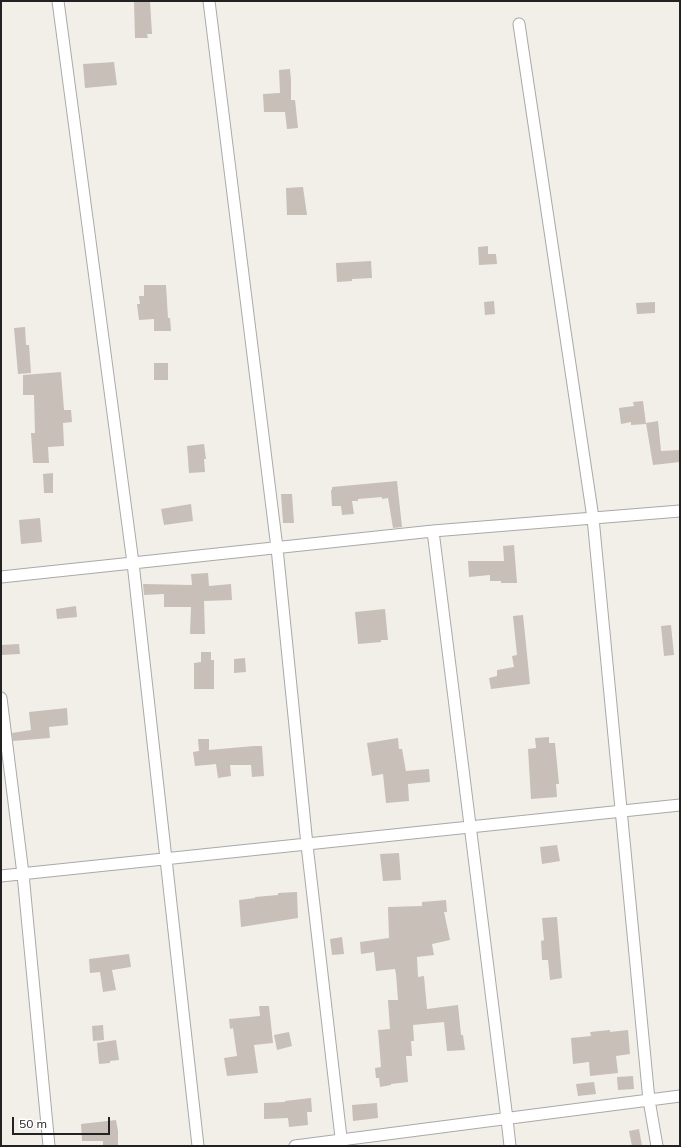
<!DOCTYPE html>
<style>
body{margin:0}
#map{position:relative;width:681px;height:1147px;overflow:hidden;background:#f2efe9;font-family:Mulish,sans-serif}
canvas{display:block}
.frame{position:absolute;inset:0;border:2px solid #222;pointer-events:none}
.scale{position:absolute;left:12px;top:1117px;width:98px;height:18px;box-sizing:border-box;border:2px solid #222;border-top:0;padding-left:5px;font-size:12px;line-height:14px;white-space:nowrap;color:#222;-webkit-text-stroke:3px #fff;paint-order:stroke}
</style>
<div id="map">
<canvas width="681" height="1147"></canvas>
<div class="frame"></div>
<div class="scale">50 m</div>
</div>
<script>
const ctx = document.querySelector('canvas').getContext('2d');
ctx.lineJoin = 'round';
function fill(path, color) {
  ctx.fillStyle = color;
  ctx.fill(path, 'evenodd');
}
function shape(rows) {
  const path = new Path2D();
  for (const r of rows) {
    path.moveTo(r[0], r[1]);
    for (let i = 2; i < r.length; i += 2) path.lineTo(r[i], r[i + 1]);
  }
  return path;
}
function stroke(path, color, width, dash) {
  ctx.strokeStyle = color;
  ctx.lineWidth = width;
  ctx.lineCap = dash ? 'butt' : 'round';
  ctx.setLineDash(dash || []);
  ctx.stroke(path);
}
fill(shape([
 [134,1,150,1,152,34,147,34,148,38,135,38],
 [114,62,117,85,85,88,83,64],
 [290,69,291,80,291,100,295,100,298,128,287,129,285,112,264,112,263,94,280,93,279,70],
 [303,187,307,215,287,215,286,188],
 [488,246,488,254,496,254,497,264,479,265,478,247],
 [371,261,372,278,352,279,352,281,337,282,336,263],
 [144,285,166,285,168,318,170,318,171,331,154,331,154,319,139,320,137,304,140,304,139,296,144,296],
 [494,301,495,314,485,315,484,302],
 [655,302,655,313,637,314,636,303],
 [25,327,26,345,29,345,31,373,18,374,14,328],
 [154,363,168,363,168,380,154,380],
 [61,372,64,410,71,410,72,422,63,423,64,446,48,447,49,463,33,463,31,433,35,433,34,395,23,395,23,375],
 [643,401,646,424,631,425,631,422,621,424,619,408,634,406,633,402],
 [658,421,661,451,680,450,680,462,653,465,646,423],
 [204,444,206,459,204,459,205,472,189,473,187,446],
 [53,473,53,493,44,493,43,474],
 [397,481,402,527,393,528,388,498,382,499,382,497,358,499,358,501,352,501,354,514,342,515,341,506,332,506,331,490,332,490,332,487],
 [281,494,292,494,294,523,283,523],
 [191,504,193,521,164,525,161,509],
 [40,518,42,542,21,544,19,520],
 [514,545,517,583,501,583,501,581,490,581,490,575,469,577,468,561,504,561,503,546],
 [208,573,209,586,231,584,232,600,204,601,205,634,190,634,191,607,164,607,164,594,144,595,143,584,192,585,191,574],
 [76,606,77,617,57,619,56,609],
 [385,609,388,640,381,640,381,642,358,644,355,612],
 [523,615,530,684,491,689,489,678,497,676,497,670,514,667,512,656,517,655,513,616],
 [671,625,674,655,664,656,661,626],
 [19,644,20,654,1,655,1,645],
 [201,652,211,652,211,660,214,660,214,689,194,689,194,663,201,662],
 [245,658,246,672,234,673,234,659],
 [67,708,68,725,49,727,50,738,13,741,12,733,31,730,29,712],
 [549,737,549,743,555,743,559,784,556,784,557,797,531,799,528,749,536,748,535,738],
 [398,738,399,749,402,749,406,771,429,769,430,782,408,784,409,801,386,803,383,774,372,776,367,743],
 [198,739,209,739,209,750,254,746,262,746,264,776,252,777,251,765,230,765,231,776,218,778,216,764,195,766,193,752,199,751],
 [557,845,560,861,542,864,540,847],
 [399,853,401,880,383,881,380,854],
 [297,892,298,918,241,927,239,900,255,898,255,897,278,895,278,893],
 [446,900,447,912,444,912,450,940,432,944,434,955,417,957,418,977,424,976,427,1009,458,1005,461,1035,463,1035,465,1050,447,1051,444,1022,413,1025,414,1041,411,1041,412,1056,406,1056,408,1082,391,1084,391,1085,380,1087,379,1078,376,1078,375,1068,381,1067,378,1030,390,1029,388,1000,398,1000,396,974,395,969,376,971,374,952,361,954,360,942,389,938,388,907,422,906,422,902],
 [557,917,562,978,550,980,548,960,542,960,541,941,544,940,542,918],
 [342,937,344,954,332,955,330,939],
 [129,954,131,967,112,970,116,990,103,992,100,972,90,973,89,959],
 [259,1006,269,1006,273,1043,254,1045,258,1073,227,1076,224,1058,237,1056,233,1028,230,1029,229,1019,260,1016],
 [103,1025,104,1040,93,1041,92,1026],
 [610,1030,610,1032,628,1030,630,1054,616,1056,618,1073,590,1076,589,1062,573,1064,571,1038,591,1036,590,1032],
 [289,1032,292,1046,277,1050,274,1035],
 [116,1040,119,1060,110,1061,110,1063,99,1064,97,1043],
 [633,1076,634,1089,618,1090,617,1077],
 [594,1082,596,1094,578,1096,576,1084],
 [311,1098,312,1112,307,1112,308,1125,289,1127,288,1118,264,1119,264,1103,285,1102,285,1101],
 [377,1103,378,1118,353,1121,352,1105],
 [116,1120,118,1131,118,1146,103,1146,103,1141,82,1141,81,1124],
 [639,1129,642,1146,632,1146,629,1131]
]), '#c7bfb8');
const minor = shape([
 [58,1,133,563,198,1146],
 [209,1,277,548,307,845,342,1146],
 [519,24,593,518,649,1100,657,1146],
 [433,531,507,1119,510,1146],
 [1,577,433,531,680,511],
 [1,698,23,874,49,1146],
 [1,876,680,805],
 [295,1146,680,1096]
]);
stroke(minor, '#a9a9a9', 13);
stroke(minor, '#fff', 11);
</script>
